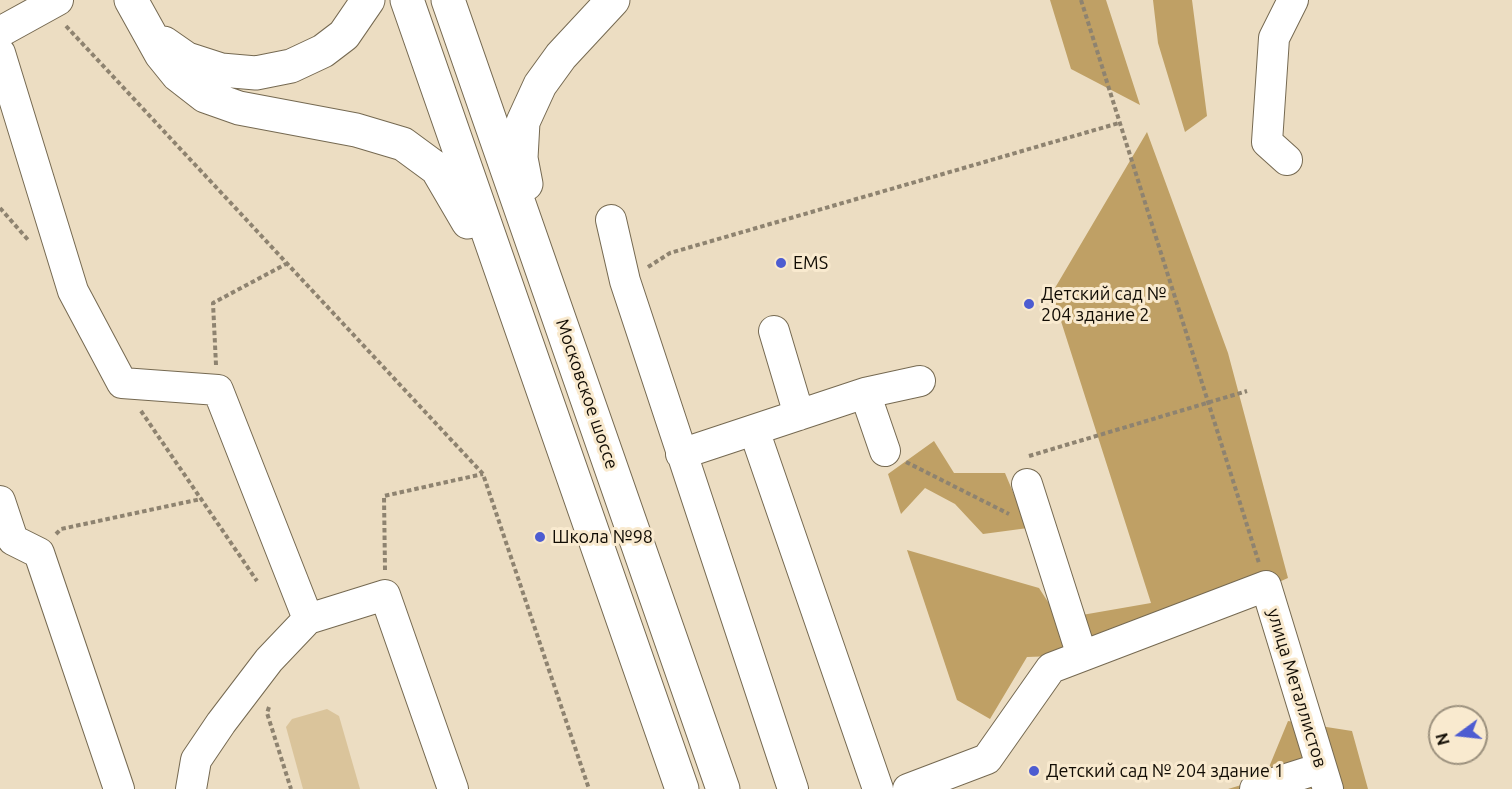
<!DOCTYPE html>
<meta charset="utf-8">
<style>
body{margin:0}
#map{position:relative;width:1512px;height:789px;overflow:hidden;background:#ecddc2;font-family:Ubuntu,sans-serif}
canvas{display:block}
.north{position:absolute;left:1428px;top:705px;width:60px;height:60px;box-sizing:border-box;background:#f9eacf;border:2px solid #9c917e;border-radius:50%;rotate:255deg;font-size:16px;font-weight:700;line-height:24px;text-align:center;color:#110c04}
.north::after{content:'';display:block;margin:auto;width:21px;height:27px;background:#4d5cd1;clip-path:polygon(50% 0,100% 100%,50% 72%,0 100%)}
</style>
<div id="map">
<canvas width="1512" height="789"></canvas>
<div class="north">N</div>
</div>
<script>
const ctx = document.querySelector('canvas').getContext('2d');
ctx.lineJoin = 'round';
function fill(path, color) {
  ctx.fillStyle = color;
  ctx.fill(path, 'evenodd');
}
function shape(rows) {
  const path = new Path2D();
  for (const r of rows) {
    path.moveTo(r[0], r[1]);
    for (let i = 2; i < r.length; i += 2) path.lineTo(r[i], r[i + 1]);
  }
  return path;
}
function stroke(path, color, width, dash) {
  ctx.strokeStyle = color;
  ctx.lineWidth = width;
  ctx.lineCap = dash ? 'butt' : 'round';
  ctx.setLineDash(dash || []);
  ctx.stroke(path);
}
function label(font, color, halo, rows, align = 'center') {
  ctx.font = font + ' Ubuntu,sans-serif';
  ctx.lineWidth = 6;
  ctx.setLineDash([]);
  ctx.textBaseline = 'middle';
  ctx.strokeStyle = halo;
  ctx.fillStyle = color;
  for (const [text, x, y, turn = 0] of rows) {
    ctx.save();
    ctx.translate(x, y);
    ctx.rotate((+turn || 0) * Math.PI / 180);
    ctx.textAlign = isNaN(turn) ? turn : align;
    if (halo) ctx.strokeText(text, 0, 0);
    ctx.fillText(text, 0, 0);
    ctx.restore();
  }
}
fill(shape([
 [327,709,339,716,360,789,303,789,286,727,292,719]
]), '#dac49b');
fill(shape([
 [1050,0,1106,0,1140,105,1071,69],
 [1153,0,1192,0,1207,116,1185,132,1158,43],
 [1147,132,1228,353,1288,578,1114,654,1027,657,990,719,957,700,907,550,1039,588,1059,619,1151,603,1052,293],
 [934,441,954,473,1005,473,1028,528,983,534,955,504,925,488,901,514,888,474],
 [1288,721,1352,731,1368,789,1228,789,1258,780,1267,772]
]), '#bfa065');
const minor = shape([
 [0,32,58,0],
 [0,53,73,291,122,383,218,390,308,619,385,595,453,789],
 [1287,160,1267,142,1274,38,1293,0],
 [611,220,625,281,793,789],
 [774,331,799,415],
 [865,393,920,381],
 [754,430,878,789],
 [681,454,865,393,885,451],
 [1027,484,1082,656],
 [0,501,13,540,39,553,119,789],
 [191,789,196,760,221,723,269,660,308,619],
 [908,789,987,759,1051,668,1266,586,1328,789],
 [1255,789,1321,768]
]);
const major = shape([
 [131,0,161,54,178,75,205,96,239,108,356,130,403,144,437,169,468,222],
 [407,0,682,789],
 [448,0,723,789],
 [164,43,187,59,221,70,256,73,291,66,323,51,344,35,368,0],
 [526,184,521,158,523,122,540,85,561,56,613,0]
]);
stroke(minor, '#756951', 32);
stroke(major, '#756951', 35);
stroke(shape([
 [1081,0,1259,563],
 [66,26,483,474,589,789],
 [0,208,29,241],
 [648,267,670,253,1119,123],
 [216,365,213,303,286,264],
 [141,411,257,581],
 [1029,456,1247,391],
 [906,462,1009,514],
 [56,534,61,529,201,499],
 [385,570,384,496,483,474],
 [269,707,267,713,291,789]
]), '#8e8370', 4, [4.5, 3]);
stroke(minor, '#fff', 30);
stroke(major, '#fff', 33);
for (const [x, y, r, color] of [
 [781,263,6,"#4d5cd1"],
 [1029,304,6,"#4d5cd1"],
 [540,537,6,"#4d5cd1"],
 [1034,771,6,"#4d5cd1"]
]) {
  const dot = new Path2D();
  dot.arc(x, y, r, 0, 2 * Math.PI);
  ctx.fillStyle = color;
  ctx.fill(dot);
  stroke(dot, '#f9eacf', 2);
}
label('18px', '#110c04', '#f9eacf', [
 ["EMS",793,263],
 ["Детский сад №",1041,294],
 ["204 здание 2",1041,315],
 ["Школа №98",552,537],
 ["Детский сад № 204 здание 1",1046,771]
], 'left');
label('18px', '#110c04', '#f9eacf', [
 ["Московское шоссе",587,394,71],
 ["улица Металлистов",1297,688,73]
]);
</script>
